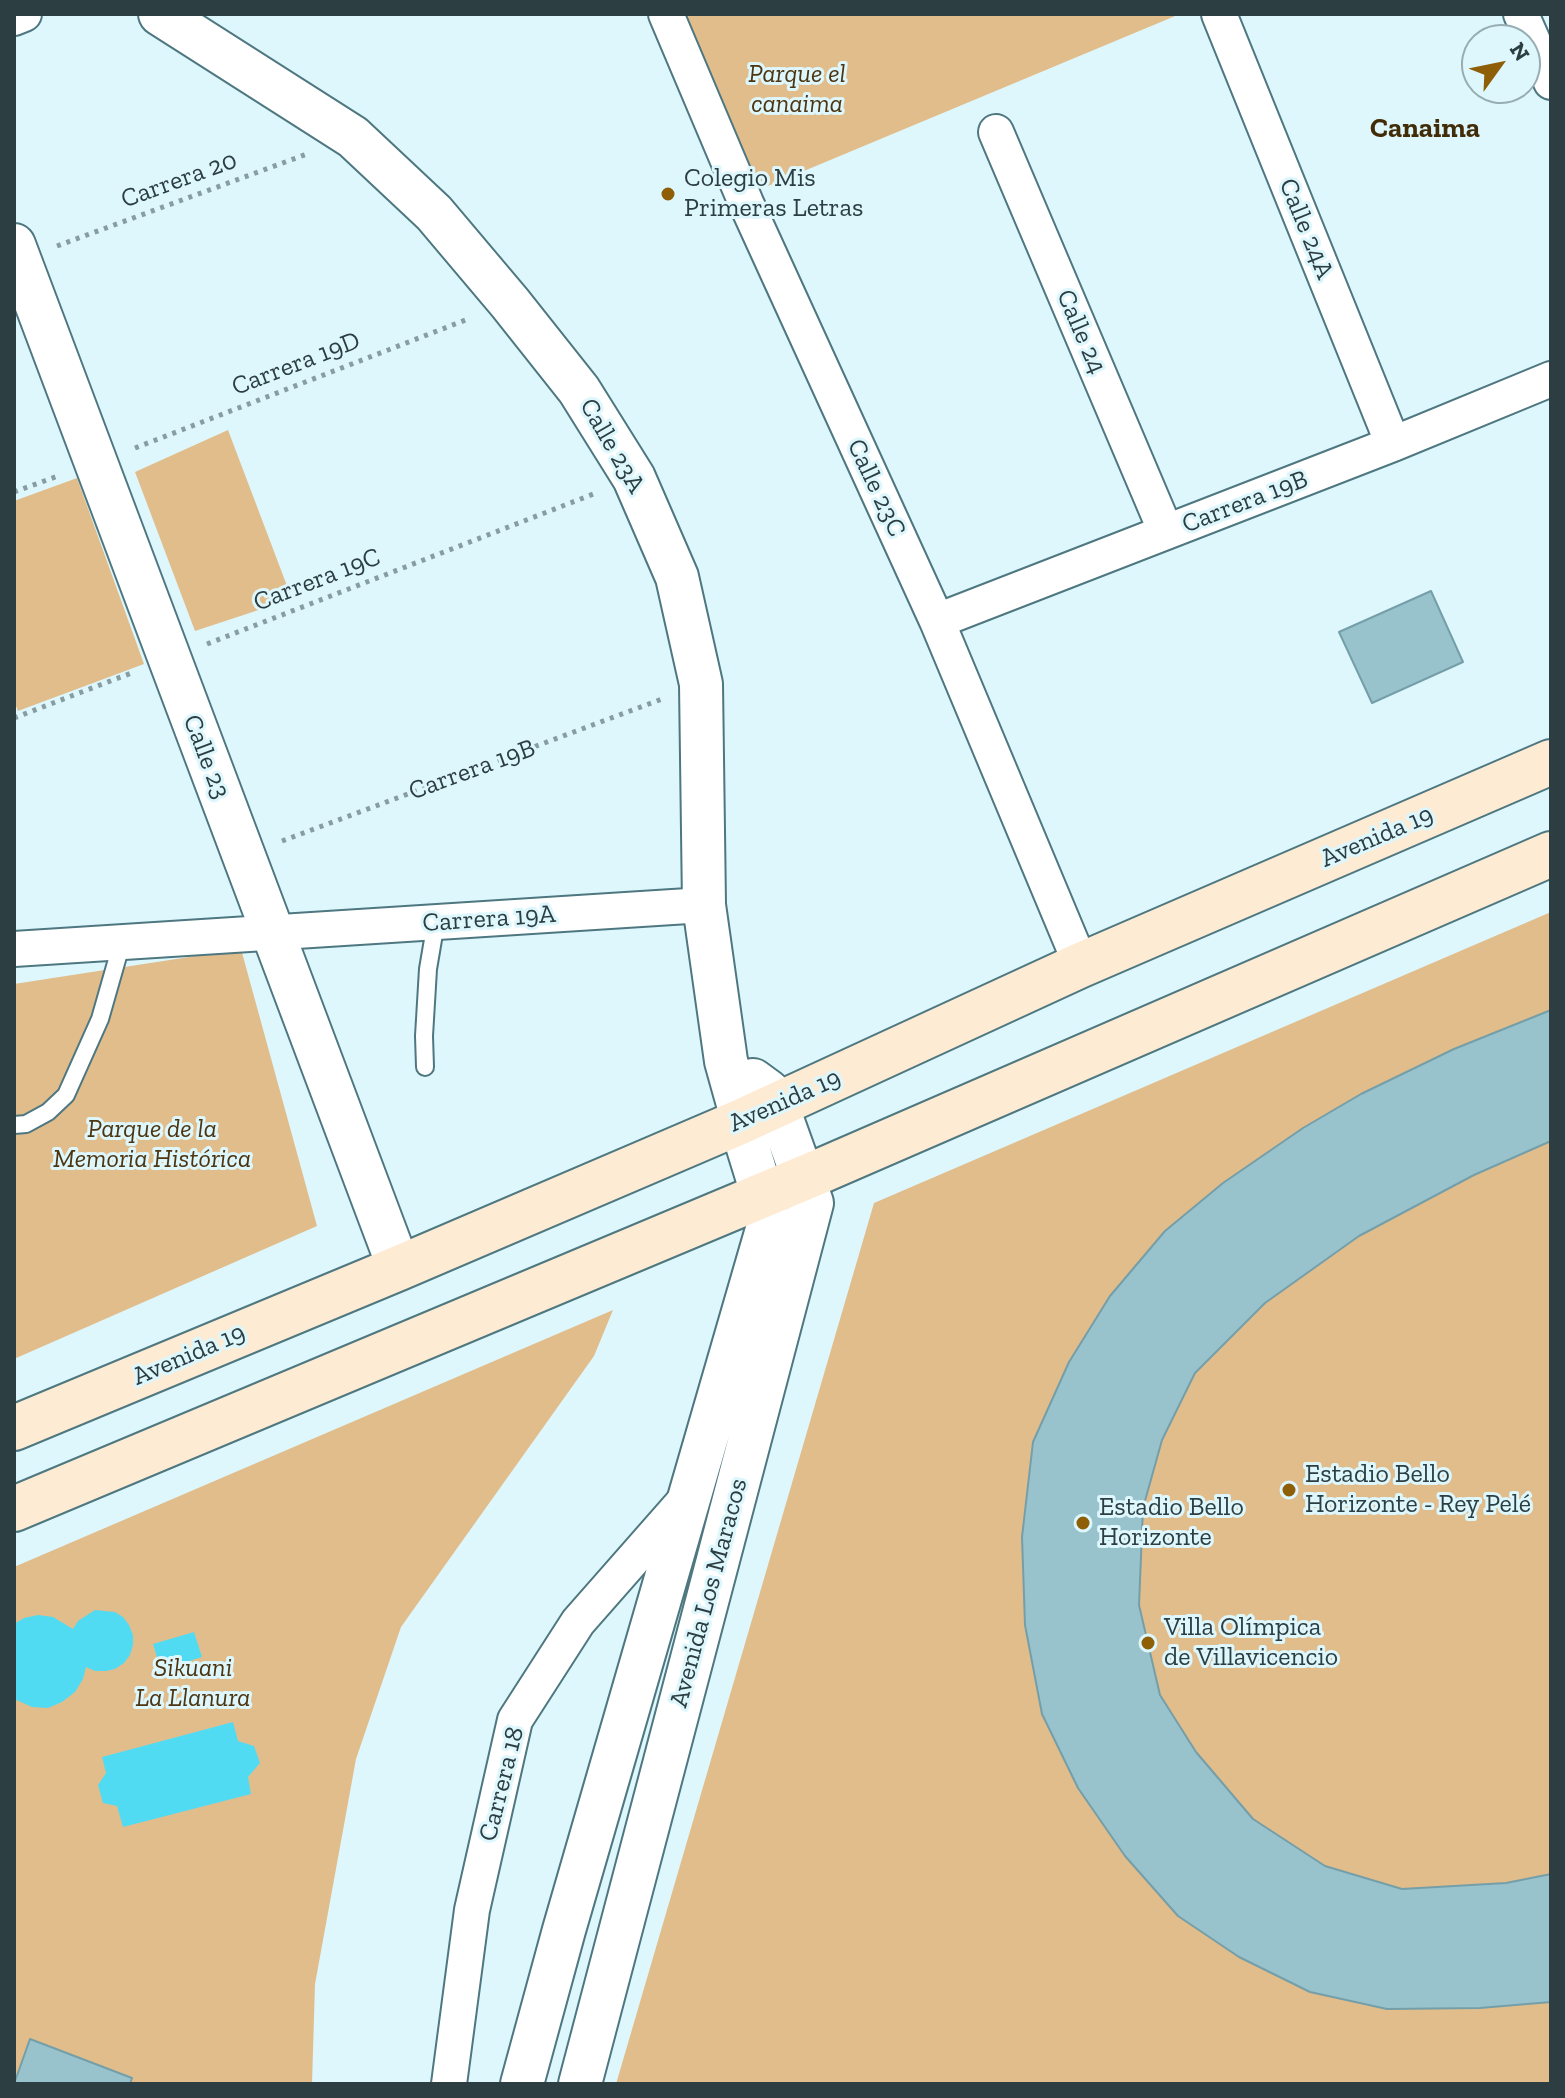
<!DOCTYPE html>
<meta charset="utf-8">
<style>
body{margin:0}
#map{position:relative;width:1565px;height:2098px;overflow:hidden;background:#ddf7fd;font-family:"Zilla Slab",serif}
canvas{display:block}
.frame{position:absolute;inset:0;border:16px solid #2c3e42;pointer-events:none}
.north{position:absolute;left:1461px;top:24px;width:80px;height:80px;box-sizing:border-box;background:#ddf7fd;border:2px solid #96adb2;border-radius:50%;rotate:57deg;font-size:22px;font-weight:700;line-height:32px;text-align:center;color:#2c3e42}
.north::after{content:'';display:block;margin:auto;width:28px;height:36px;background:#8e5f07;clip-path:polygon(50% 0,100% 100%,50% 72%,0 100%)}
</style>
<div id="map">
<canvas width="1565" height="2098"></canvas>
<div class="frame"></div>
<div class="north">N</div>
</div>
<script>
const ctx = document.querySelector('canvas').getContext('2d');
ctx.lineJoin = 'round';
function fill(path, color) {
  ctx.fillStyle = color;
  ctx.fill(path, 'evenodd');
}
function shape(rows) {
  const path = new Path2D();
  for (const r of rows) {
    path.moveTo(r[0], r[1]);
    for (let i = 2; i < r.length; i += 2) path.lineTo(r[i], r[i + 1]);
  }
  return path;
}
function stroke(path, color, width, dash) {
  ctx.strokeStyle = color;
  ctx.lineWidth = width;
  ctx.lineCap = dash ? 'butt' : 'round';
  ctx.setLineDash(dash || []);
  ctx.stroke(path);
}
function label(font, color, halo, rows, align = 'center') {
  ctx.font = font + ' "Zilla Slab",serif';
  ctx.lineWidth = 6;
  ctx.setLineDash([]);
  ctx.textBaseline = 'middle';
  ctx.strokeStyle = halo;
  ctx.fillStyle = color;
  for (const [text, x, y, turn = 0] of rows) {
    ctx.save();
    ctx.translate(x, y);
    ctx.rotate((+turn || 0) * Math.PI / 180);
    ctx.textAlign = isNaN(turn) ? turn : align;
    if (halo) ctx.strokeText(text, 0, 0);
    ctx.fillText(text, 0, 0);
    ctx.restore();
  }
}
fill(shape([
 [683,14,1180,14,756,191],
 [228,430,292,599,195,631,135,472],
 [77,478,144,664,18,711,14,701,14,501],
 [1551,912,1551,2084,616,2084,874,1203],
 [241,949,317,1226,14,1359,14,984],
 [613,1310,594,1356,401,1627,356,1759,315,1984,312,2084,14,2084,14,1567]
]), '#e2bd8c');
fill(shape([
 [95,1610,115,1612,123,1617,129,1625,133,1635,133,1645,130,1655,124,1663,115,1669,106,1671,95,1671,86,1667,83,1679,75,1692,62,1702,48,1708,32,1707,14,1699,14,1624,24,1618,38,1615,53,1617,73,1629,78,1621],
 [194,1632,202,1657,161,1670,153,1644],
 [233,1722,238,1741,254,1746,260,1763,248,1777,251,1794,123,1827,117,1806,103,1803,98,1785,106,1773,102,1757]
]), '#51dbf3');
const building = shape([
 [1431,591,1463,662,1372,703,1339,632,1431,591],
 [1551,1010,1551,1141,1474,1175,1359,1236,1265,1303,1195,1373,1162,1440,1143,1508,1139,1605,1160,1695,1196,1752,1253,1819,1325,1866,1402,1889,1506,1883,1551,1874,1551,2002,1480,2008,1387,2009,1310,1992,1239,1957,1178,1916,1125,1856,1078,1788,1042,1714,1025,1625,1022,1537,1033,1442,1069,1362,1110,1296,1165,1231,1223,1183,1303,1128,1361,1094,1454,1049,1551,1010],
 [30,2039,132,2078,130,2084,14,2084,30,2039]
]);
fill(building, '#98c3cc');
stroke(building, '#759fa8', 2);
const service = shape([
 [425,1067,424,1036,428,969,436,922],
 [14,1125,26,1124,48,1112,66,1095,100,1019,122,942]
]);
const minor = shape([
 [666,14,746,203,937,621,1081,965],
 [1219,14,1393,444],
 [1521,14,1551,82],
 [14,18,24,14],
 [996,132,1166,532],
 [937,621,1393,444,1551,379],
 [14,949,704,905],
 [449,2084,472,1910,515,1720,578,1622,687,1498]
]);
const tertiary = shape([
 [160,14,353,137,434,213,510,303,579,390,634,478,677,577,701,684,704,905,726,1061,738,1104,740,1122,770,1219,564,1930,522,2084],
 [14,245,399,1268],
 [580,2084,812,1203,777,1105,768,1091,753,1080]
]);
const secondary = shape([
 [14,1428,399,1268,740,1122,1081,965,1551,762],
 [14,1509,823,1170,1551,854]
]);
stroke(service, '#4e7780', 20);
stroke(minor, '#4e7780', 38);
stroke(tertiary, '#4e7780', 46);
stroke(secondary, '#4e7780', 48);
stroke(shape([
 [57,246,307,154],
 [135,448,468,319],
 [14,492,58,476],
 [207,644,596,493],
 [14,718,134,672],
 [282,841,662,699]
]), '#879da2', 5, [4, 6]);
stroke(service, '#fff', 16);
stroke(minor, '#fff', 34);
stroke(tertiary, '#fff', 42);
stroke(secondary, '#fdebd3', 44);
for (const [x, y, r, color] of [
 [668,194,8,"#8e5f07"],
 [1289,1490,8,"#8e5f07"],
 [1083,1523,8,"#8e5f07"],
 [1148,1643,8,"#8e5f07"]
]) {
  const dot = new Path2D();
  dot.arc(x, y, r, 0, 2 * Math.PI);
  ctx.fillStyle = color;
  ctx.fill(dot);
  stroke(dot, '#ddf7fd', 3);
}
label('italic 26px', '#4d3511', '#ddf7fd', [
 ["Parque el",797,75],
 ["canaima",797,105],
 ["Parque de la",152,1130],
 ["Memoria Histórica",152,1160],
 ["Sikuani",193,1669],
 ["La Llanura",193,1699]
]);
label('26px', '#2c3e42', '#ddf7fd', [
 ["Colegio Mis",684,179],
 ["Primeras Letras",684,209],
 ["Estadio Bello",1305,1475],
 ["Horizonte - Rey Pelé",1305,1505],
 ["Estadio Bello",1099,1508],
 ["Horizonte",1099,1538],
 ["Villa Olímpica",1164,1628],
 ["de Villavicencio",1164,1658]
], 'left');
label('26px', '#2c3e42', '#ddf7fd', [
 ["Carrera 20",179,180,-20],
 ["Calle 24A",1306,229,68],
 ["Calle 24",1081,332,67],
 ["Carrera 19D",296,364,-21],
 ["Calle 23A",612,446,60],
 ["Calle 23C",876,488,65],
 ["Carrera 19B",1245,502,-21],
 ["Carrera 19C",317,580,-21],
 ["Calle 23",206,757,69],
 ["Carrera 19B",472,770,-20],
 ["Avenida 19",1377,837,-23],
 ["Carrera 19A",489,919,-4],
 ["Avenida 19",785,1101,-24],
 ["Avenida 19",189,1355,-23],
 ["Avenida Los Maracos",709,1593,-75],
 ["Carrera 18",502,1784,-76]
]);
label('bold 28px', '#422c07', '#ddf7fd', [
 ["Canaima",1425,129]
]);
</script>
